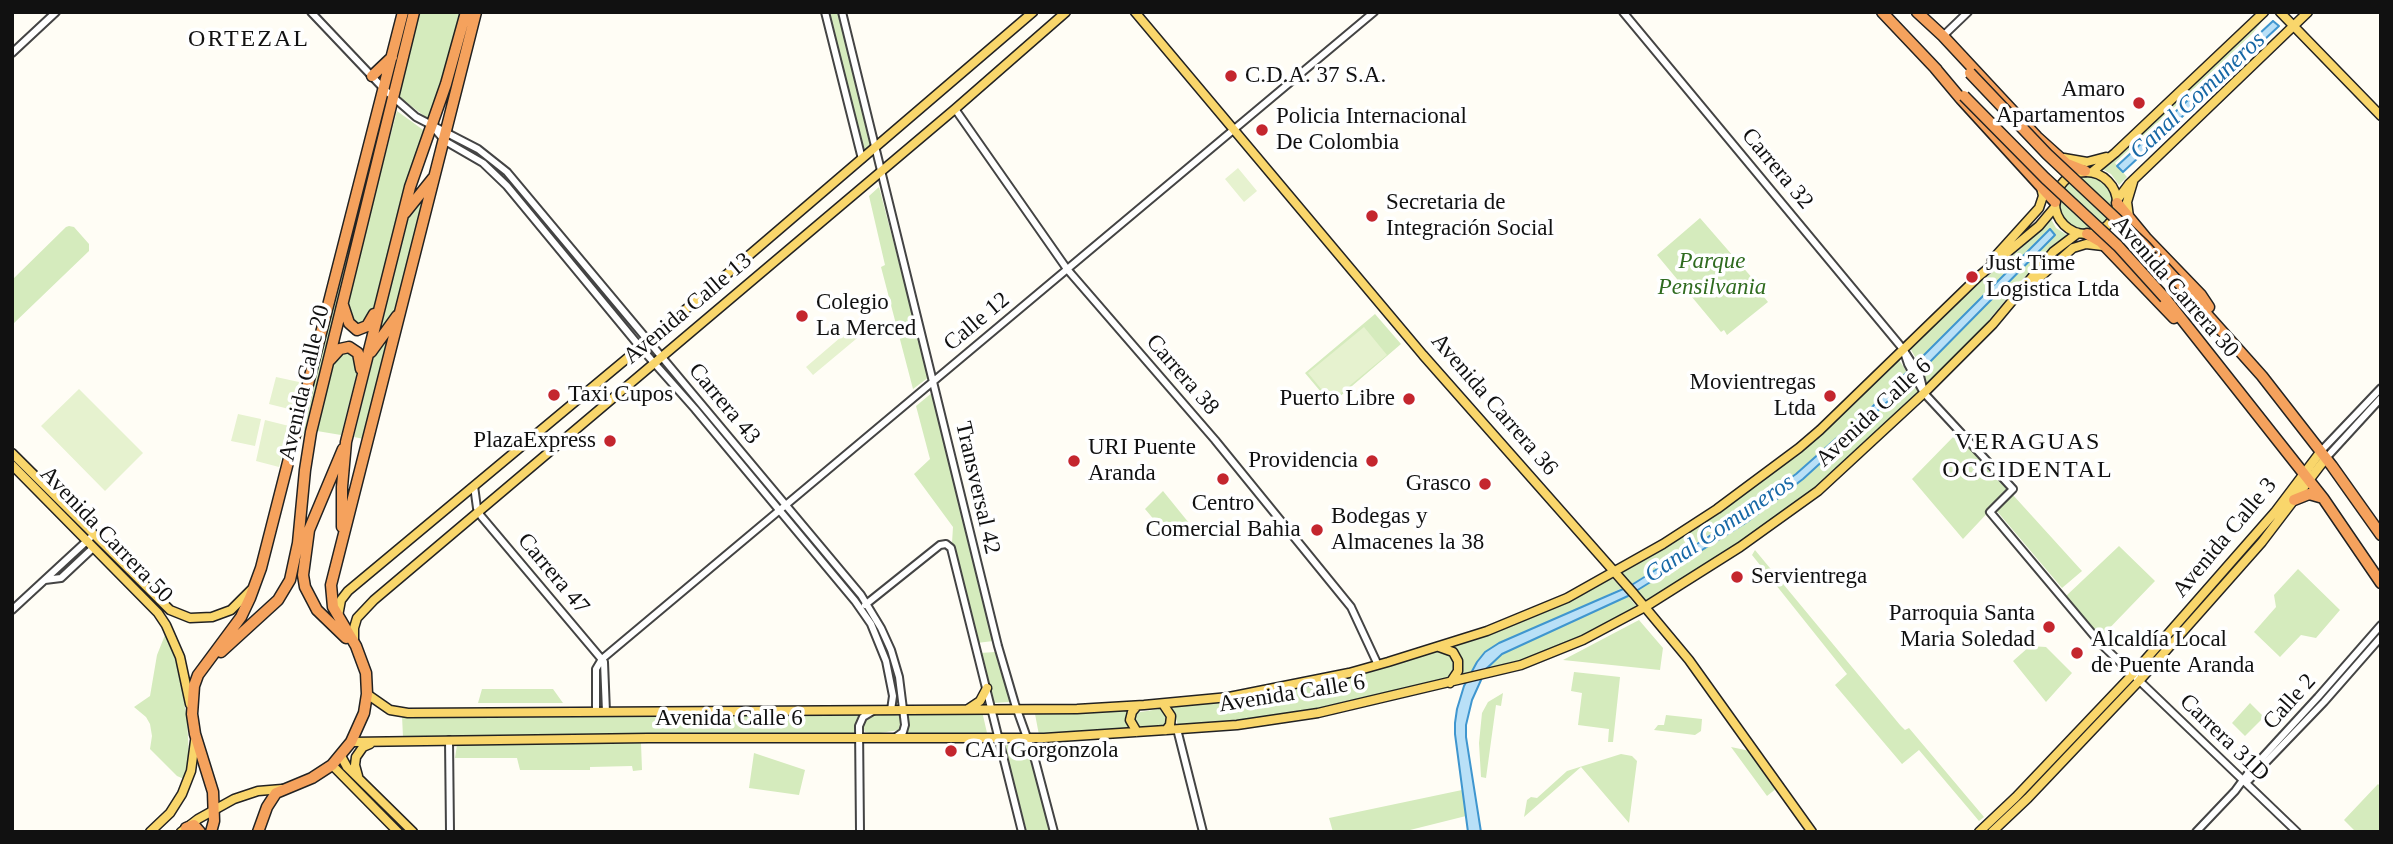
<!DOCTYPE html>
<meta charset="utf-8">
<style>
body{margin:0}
#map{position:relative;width:2393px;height:844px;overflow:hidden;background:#fffdf5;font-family:"Times New Roman",serif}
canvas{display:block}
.frame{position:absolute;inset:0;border:14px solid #111;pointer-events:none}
</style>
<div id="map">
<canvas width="2393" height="844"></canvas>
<div class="frame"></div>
</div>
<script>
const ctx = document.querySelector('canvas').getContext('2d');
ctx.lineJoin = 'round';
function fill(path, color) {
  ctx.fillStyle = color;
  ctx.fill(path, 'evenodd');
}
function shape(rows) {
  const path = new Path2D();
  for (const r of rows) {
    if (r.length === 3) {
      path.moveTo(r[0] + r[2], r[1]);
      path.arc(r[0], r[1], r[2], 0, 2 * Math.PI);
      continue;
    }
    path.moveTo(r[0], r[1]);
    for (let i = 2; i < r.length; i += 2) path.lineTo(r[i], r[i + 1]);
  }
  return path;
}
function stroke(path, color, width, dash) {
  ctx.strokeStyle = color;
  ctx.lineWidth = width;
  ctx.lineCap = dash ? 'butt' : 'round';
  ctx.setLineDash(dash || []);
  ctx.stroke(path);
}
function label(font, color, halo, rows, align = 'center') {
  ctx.font = font + ' "Times New Roman",serif';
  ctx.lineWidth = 7;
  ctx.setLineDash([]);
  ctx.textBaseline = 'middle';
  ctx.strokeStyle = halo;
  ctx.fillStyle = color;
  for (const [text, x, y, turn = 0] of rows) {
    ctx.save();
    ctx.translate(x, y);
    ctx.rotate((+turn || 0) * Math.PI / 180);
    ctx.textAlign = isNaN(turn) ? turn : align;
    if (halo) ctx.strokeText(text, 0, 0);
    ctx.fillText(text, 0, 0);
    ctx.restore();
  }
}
fill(shape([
 [418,12,462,12,445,76,430,117,427,118,398,96],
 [829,12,838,12,871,145,864,152],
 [2267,15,2253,33,2115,163,2127,177,2119,185,2111,174,2102,169],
 [397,111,426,132,410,177,375,307,370,319,363,326,353,324,346,302],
 [2086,203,26],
 [429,187,396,315,376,342,410,211],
 [879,187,929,377,913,389,881,267,885,265,869,196],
 [358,209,361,212,313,417,298,443],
 [1700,218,1767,295,1764,297,1768,302,1727,335,1724,330,1721,332,1657,255],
 [2051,219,2056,228,2067,235,2047,251,1973,339,1927,383,1921,371,2054,234,2049,229,1918,362,1910,348,1970,291,2018,251],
 [69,226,74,227,89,244,89,251,12,325,12,280,66,227],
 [1375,314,1401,344,1331,404,1305,373],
 [392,331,364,439,354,437,373,359],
 [352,351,358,368,341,435,317,431,332,366,341,352],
 [1899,360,1907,372,1820,455,1755,505,1629,586,1622,575,1622,572,1678,539,1788,461,1831,426],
 [1912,380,1919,392,1856,454,1800,500,1736,547,1649,600,1641,598,1635,591,1747,522,1803,479],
 [933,392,966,535,993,641,977,643,952,543,953,527,914,474,930,459,916,406],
 [1957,433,2010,489,1963,539,1912,479],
 [1163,491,1189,523,1173,536,1167,535,1145,509],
 [2013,495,2082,571,2062,588,1996,510],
 [2119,546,2155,581,2100,638,2066,596],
 [1755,550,1900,725,1905,730,1909,728,1984,817,1979,821,1919,750,1902,764,1835,685,1847,674,1752,555],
 [2298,569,2340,610,2316,638,2301,635,2280,657,2254,632,2276,607,2274,595],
 [1611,577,1622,588,1545,625,1499,643,1485,652,1471,673,1461,675,1450,647,1491,632],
 [1628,596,1637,607,1581,636,1525,659,1486,669,1502,654],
 [1639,620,1663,648,1660,670,1563,660],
 [165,635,172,649,179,672,187,719,189,758,184,779,177,776,150,749,152,736,150,724,146,717,134,707,150,696,157,655],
 [2030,646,2046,647,2072,673,2046,702,2013,661],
 [1441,650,1453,655,1456,669,1451,678,1304,712,1234,722,1178,725,1172,707,1225,702,1317,684,1395,665],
 [995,652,1010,702,993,703,980,653],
 [1574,672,1620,677,1613,742,1608,742,1609,729,1578,725,1582,693,1571,691],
 [482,689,553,689,563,703,478,703],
 [1503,693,1501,706,1496,705,1486,778,1481,777,1479,743,1482,713,1488,702],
 [2250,703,2264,717,2245,736,2232,723],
 [1165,708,1168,716,1165,724,1159,727,1138,729,1133,717,1135,713],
 [982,711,987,733,903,735,908,729,907,714],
 [1129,711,1131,729,1039,735,1035,714],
 [862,713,857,719,856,734,436,737,403,737,402,716],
 [885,713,900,716,902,722,899,730,874,734,865,732,862,723,865,717],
 [1666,715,1702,719,1701,731,1695,735,1654,730,1658,725,1664,725],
 [641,743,642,770,633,771,632,766,590,767,590,770,520,770,517,758,455,758,457,745],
 [1026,744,1043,805,1050,832,1027,832,1004,745],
 [1731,747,1750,751,1777,788,1767,796],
 [754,753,805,770,799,795,749,788],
 [1621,754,1632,756,1637,761,1629,823,1581,767,1524,817,1527,800,1531,797,1537,798,1567,771],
 [2378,784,2381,787,2381,832,2356,832,2344,820],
 [1462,790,1466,816,1402,832,1333,832,1329,818]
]), '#d5ebbd');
fill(shape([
 [1238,168,1257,191,1244,202,1225,179],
 [855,325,862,334,813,375,806,367],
 [1364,327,1387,355,1331,401,1308,373],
 [276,377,299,382,293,410,269,404],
 [79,389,143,453,105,491,41,426],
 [238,414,261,419,255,446,231,441],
 [265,420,289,426,279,467,256,461]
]), '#e6f2cf');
const water = shape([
 [2273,21,2279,26,2123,172,2117,166,2273,21],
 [2050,229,2055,235,1921,371,1803,479,1747,522,1628,596,1502,654,1486,669,1472,700,1466,725,1466,737,1481,832,1468,832,1455,734,1455,723,1457,709,1464,686,1477,662,1485,652,1499,643,1630,586,1708,537,1796,474,1873,406,2050,229]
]);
fill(water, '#b9e0f7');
stroke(water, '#3f96cf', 2);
const minor = shape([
 [311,12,384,89,416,117,478,149,507,172,861,595,881,628,891,650,899,677,905,725,903,732,896,737],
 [825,12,862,159],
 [842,12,998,646,1015,704,1035,760,1054,832],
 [1623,12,1903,349,1920,376,1923,388],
 [1943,36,1968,12],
 [12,53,56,12],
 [955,109,1067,269,1215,440,1351,607,1378,665],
 [434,128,445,141,483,163,507,186,640,347,695,409,855,601,871,624,886,661,893,696,891,710],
 [1903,349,1908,364,1924,393,2013,489,1990,512,2101,644,2297,832],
 [2321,451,2381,388],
 [2326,458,2381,398],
 [474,486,477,508,481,516,604,662,606,712],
 [45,580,61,578,93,548],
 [865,605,940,545,946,544,951,548,1022,832],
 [12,610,90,538],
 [596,712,596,669,602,659,1374,12],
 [1177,729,1203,832],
 [449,740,450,832],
 [2246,783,2324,702,2381,637],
 [860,832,859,726,863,717,873,711],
 [2196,832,2235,791,2249,772,2318,697,2381,625]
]);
const major = shape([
 [1135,12,1423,355,1634,594,1689,660,1812,832],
 [2280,12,2381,116],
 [2064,158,2087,162,2106,157],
 [2086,203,31],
 [2092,172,2115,153,2264,12],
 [2117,200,2129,184,2308,12],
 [2129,217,2127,202,2133,182],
 [1992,260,2039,208,2043,196,2041,187],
 [2030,286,2073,248,2086,244,2103,246],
 [12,453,170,610,190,618,212,617,231,610,251,590],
 [12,465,158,613,166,625,180,657,190,704],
 [338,616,341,600,348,591,691,305,1033,12],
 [354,641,354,628,357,618,374,600,955,109,1066,12],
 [1439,647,1453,652,1458,661,1458,671,1450,683],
 [367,694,390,710,408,713,1077,709,1144,705,1229,697,1349,673,1388,662,1487,631,1567,598,1663,544,1717,509,1799,448,1820,430,1979,276,2039,226,2055,207],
 [1163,704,1171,716,1170,725,1166,730],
 [1137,706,1132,712,1130,720,1137,732],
 [968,709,980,701,987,688],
 [351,742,648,738,1044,738,1166,730,1237,725,1318,713,1521,665,1583,640,1645,607,1740,547,1818,491,1924,393,1993,324,2053,252,2078,233],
 [341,756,347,767,413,832],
 [332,765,398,832],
 [358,776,355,765,356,757,363,747,370,744],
 [150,832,170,813,182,794,191,771,195,741],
 [181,832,198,819,234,799,258,791,282,789],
 [1979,832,2016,797,2132,675,2275,512,2321,451],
 [1992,832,2028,798,2139,681,2262,542,2326,458]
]);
const highway = shape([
 [1882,12,1937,70],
 [1917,12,1943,36,2037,137,2067,164,2085,171],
 [1935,68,1961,99,2055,202],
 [372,76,392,57],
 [2117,203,2146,238,2201,295,2209,307],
 [405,213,433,178],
 [2087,234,2101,242,2174,318],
 [2178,282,2262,376,2332,466,2381,535],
 [2165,298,2323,498,2381,583],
 [343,305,349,323,357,330,367,326,374,314],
 [371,352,397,316],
 [330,360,340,349,349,347,358,353,361,369],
 [343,449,309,530,303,575,305,587,317,610,346,638],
 [2294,500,2309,494,2323,498],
 [342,527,342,487,346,442,410,187,446,84,466,12],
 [221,652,278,600,290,580,298,543,305,470,311,432,414,12],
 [186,828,194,825,200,832],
 [211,832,214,821,213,792,195,734,192,714,194,686,198,675,241,617,250,598,261,568,403,12],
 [258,832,267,807,276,793,312,778,332,765,351,742,364,713,367,694,366,673,356,646,333,607,331,585,476,12]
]);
stroke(minor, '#444', 10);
stroke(major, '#222', 11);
stroke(highway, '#222', 13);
stroke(minor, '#fff', 6);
stroke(major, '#f9d66b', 8);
stroke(highway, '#f5a25d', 10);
const highwayBridge = shape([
 [1970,73,2047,154,2144,245,2178,282],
 [1964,96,2045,178,2118,246,2165,298]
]);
stroke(highwayBridge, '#222', 13, []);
stroke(highwayBridge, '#f5a25d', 10);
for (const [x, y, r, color] of [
 [1231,76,7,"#c4262e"],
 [2139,103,7,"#c4262e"],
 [1262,130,7,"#c4262e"],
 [1372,216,7,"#c4262e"],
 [1972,277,7,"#c4262e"],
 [802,316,7,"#c4262e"],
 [554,395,7,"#c4262e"],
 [1830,396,7,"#c4262e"],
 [1409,399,7,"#c4262e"],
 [610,441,7,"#c4262e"],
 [1074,461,7,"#c4262e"],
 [1372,461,7,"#c4262e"],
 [1223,479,7,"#c4262e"],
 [1485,484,7,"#c4262e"],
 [1317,530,7,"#c4262e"],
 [1737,577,7,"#c4262e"],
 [2049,627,7,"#c4262e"],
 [2077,653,7,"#c4262e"],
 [951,751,7,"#c4262e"]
]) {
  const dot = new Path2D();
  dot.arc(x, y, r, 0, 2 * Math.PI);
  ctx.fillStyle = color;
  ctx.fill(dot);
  stroke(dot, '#fff', 2.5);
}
label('23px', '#111', '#fff', [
 ["C.D.A. 37 S.A.",1245,76],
 ["Amaro",2125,90,"right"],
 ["Apartamentos",2125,116,"right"],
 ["Policia Internacional",1276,117],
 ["De Colombia",1276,143],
 ["Secretaria de",1386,203],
 ["Integración Social",1386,229],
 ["Just Time",1986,264],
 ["Logistica Ltda",1986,290],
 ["Colegio",816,303],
 ["La Merced",816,329],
 ["Movientregas",1816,383,"right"],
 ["Ltda",1816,409,"right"],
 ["Taxi Cupos",568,395],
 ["Puerto Libre",1395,399,"right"],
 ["PlazaExpress",596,441,"right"],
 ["URI Puente",1088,448],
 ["Aranda",1088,474],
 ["Providencia",1358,461,"right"],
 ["Grasco",1471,484,"right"],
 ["Centro",1223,504,"center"],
 ["Comercial Bahia",1223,530,"center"],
 ["Bodegas y",1331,517],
 ["Almacenes la 38",1331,543],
 ["Servientrega",1751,577],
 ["Parroquia Santa",2035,614,"right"],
 ["Maria Soledad",2035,640,"right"],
 ["Alcaldía Local",2091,640],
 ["de Puente Aranda",2091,666],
 ["CAI Gorgonzola",965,751]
], 'left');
label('23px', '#111', '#fff', [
 ["Carrera 32",1777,169,50],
 ["Avenida Carrera 30",2175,287,49],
 ["Avenida Calle 13",688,309,-40],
 ["Calle 12",977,322,-40],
 ["Carrera 38",1182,375,49],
 ["Avenida Calle 20",305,383,-77],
 ["Carrera 43",724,404,50],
 ["Avenida Carrera 36",1494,405,49],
 ["Avenida Calle 6",1874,413,-43],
 ["Transversal 42",977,488,77],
 ["Avenida Carrera 50",106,535,46],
 ["Avenida Calle 3",2225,538,-50],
 ["Carrera 47",553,574,50],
 ["Avenida Calle 6",1292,694,-9],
 ["Calle 2",2290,702,-48],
 ["Avenida Calle 6",729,719],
 ["Carrera 31D",2224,738,44]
]);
label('italic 23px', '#2f6b1f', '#fff', [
 ["Parque",1712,262],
 ["Pensilvania",1712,288]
]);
ctx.letterSpacing = '2px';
label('24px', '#111', '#fff', [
 ["ORTEZAL",249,40],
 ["VERAGUAS",2028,443],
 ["OCCIDENTAL",2028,471]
]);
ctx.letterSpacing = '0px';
label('italic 24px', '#1768a6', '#fff', [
 ["Canal Comuneros",2198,96,-43],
 ["Canal Comuneros",1720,529,-34]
]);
</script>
